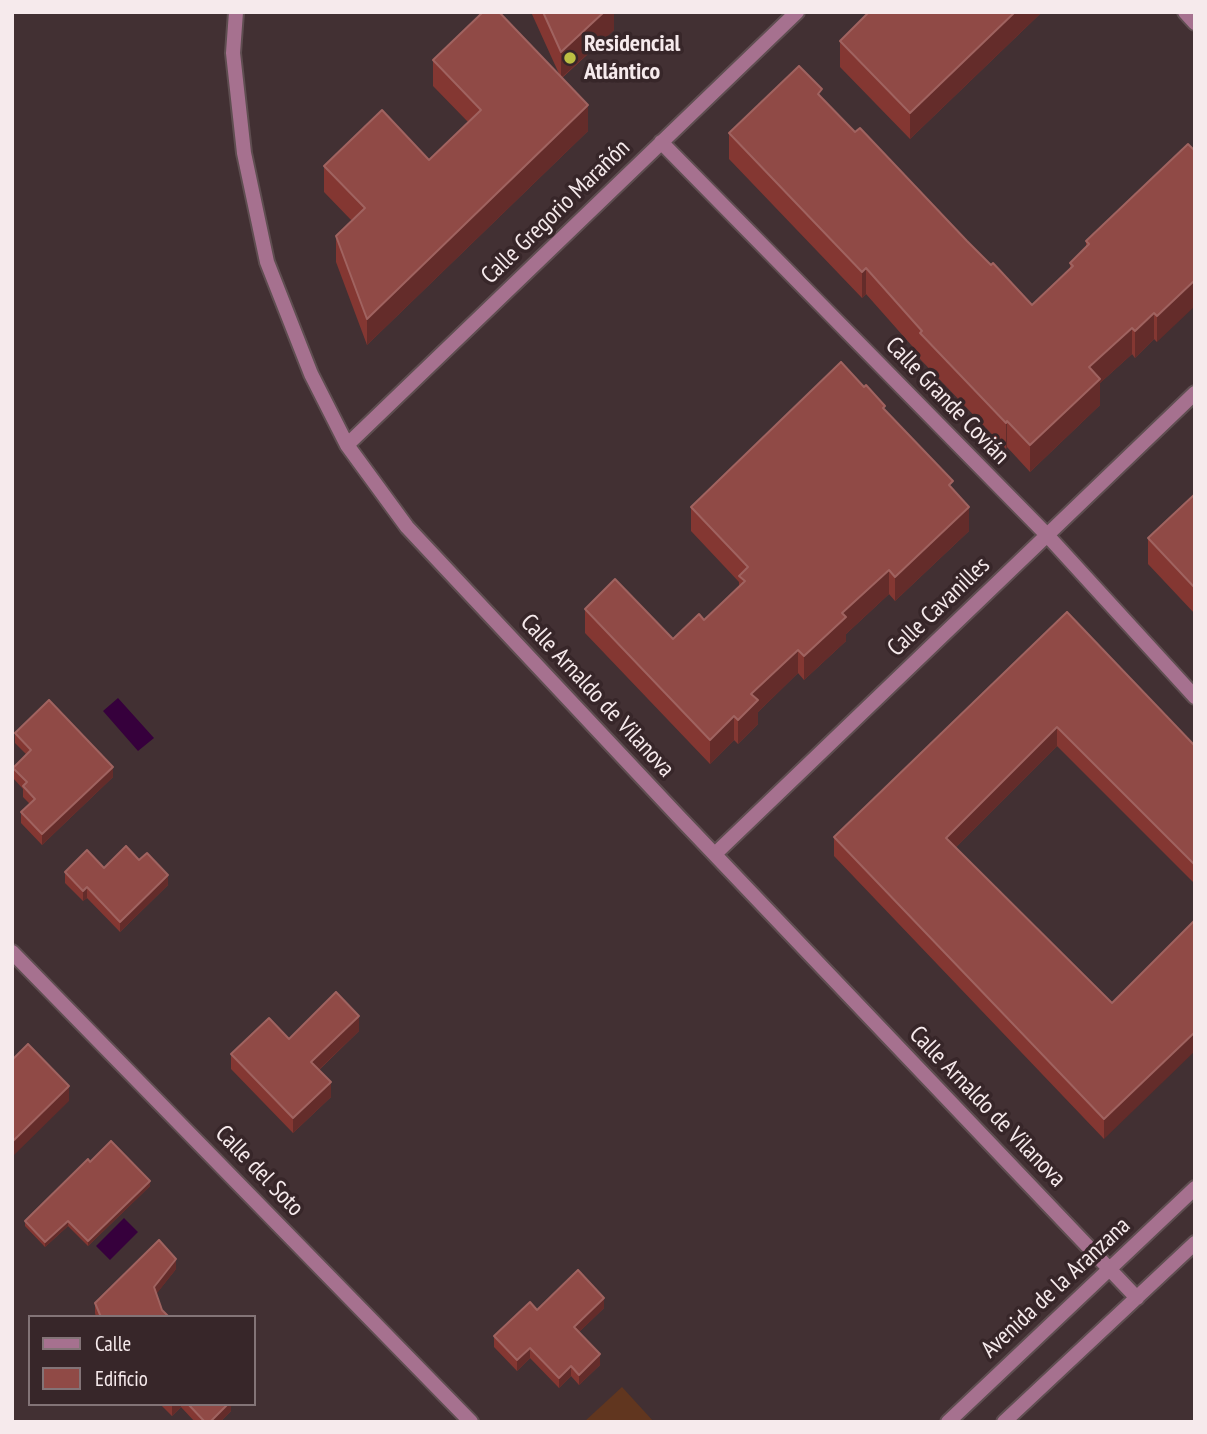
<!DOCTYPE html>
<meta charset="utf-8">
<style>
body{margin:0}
#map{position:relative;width:1207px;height:1434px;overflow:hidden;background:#423033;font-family:"PT Sans Narrow",sans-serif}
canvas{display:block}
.frame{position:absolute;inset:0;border:14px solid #f6eaec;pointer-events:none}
.legend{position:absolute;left:28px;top:1315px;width:228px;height:91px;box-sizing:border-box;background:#372629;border:2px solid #837477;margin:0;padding:9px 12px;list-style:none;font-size:21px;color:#f6eaec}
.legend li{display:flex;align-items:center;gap:14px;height:35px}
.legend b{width:35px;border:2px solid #837477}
</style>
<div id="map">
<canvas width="1207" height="1434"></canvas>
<div class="frame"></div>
<ul class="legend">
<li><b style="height:9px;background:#a6718f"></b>Calle</li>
<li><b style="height:19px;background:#904a46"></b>Edificio</li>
</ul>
</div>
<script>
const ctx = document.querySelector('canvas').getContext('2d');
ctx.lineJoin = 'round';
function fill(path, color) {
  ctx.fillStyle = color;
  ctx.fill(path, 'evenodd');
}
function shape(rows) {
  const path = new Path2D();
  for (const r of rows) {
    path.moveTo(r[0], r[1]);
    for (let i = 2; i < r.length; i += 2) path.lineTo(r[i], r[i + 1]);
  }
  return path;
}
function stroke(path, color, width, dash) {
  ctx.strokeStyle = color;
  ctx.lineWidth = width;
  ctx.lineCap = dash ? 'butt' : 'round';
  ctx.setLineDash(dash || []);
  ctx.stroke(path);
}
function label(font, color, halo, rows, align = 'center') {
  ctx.font = font + ' "PT Sans Narrow",sans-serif';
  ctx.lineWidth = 7;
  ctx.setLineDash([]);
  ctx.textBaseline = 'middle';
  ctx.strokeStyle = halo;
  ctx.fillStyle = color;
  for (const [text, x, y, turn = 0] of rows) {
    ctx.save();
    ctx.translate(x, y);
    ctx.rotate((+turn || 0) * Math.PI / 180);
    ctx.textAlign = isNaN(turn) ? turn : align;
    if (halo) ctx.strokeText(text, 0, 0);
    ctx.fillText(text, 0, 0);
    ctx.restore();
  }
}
fill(shape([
 [622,1387,654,1422,584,1422]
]), '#61361f');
fill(shape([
 [118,698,154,738,138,751,103,711],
 [124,1218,138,1232,110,1260,96,1246]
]), '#36003c');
const street = shape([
 [236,12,233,53,244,153,267,262,311,374,347,445,407,527,679,817,1137,1298],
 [1185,12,1195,23],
 [661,142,1047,535,1195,697],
 [347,445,797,12],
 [715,854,1195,393],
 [12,952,471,1422],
 [948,1422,1195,1188],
 [1004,1422,1195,1243]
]);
stroke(street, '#5f4e51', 18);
stroke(street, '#a6718f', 14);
fill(shape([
 [531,12,614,12,614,30,562,78,588,131,367,345,336,262,336,236,352,221,324,192,324,166,429,160,468,122,433,86,433,60,560,76],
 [1042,12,910,139,840,67,840,41],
 [822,98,855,132,1032,305,1070,270,1070,263,1086,247,1086,241,1188,144,1157,342,1154,339,1135,358,1132,354,1100,383,1100,405,1030,472,1007,447,1006,449,920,359,920,355,866,294,862,298,729,159,729,133],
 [885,410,953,489,969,531,895,601,889,594,846,634,846,641,804,680,798,673,758,712,758,724,738,744,734,740,710,764,585,633,585,609,673,639,704,620,739,586,739,582,691,531,691,507],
 [1195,494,1195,614,1148,564,1148,538],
 [1067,612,1195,746,1195,884,1057,746,956,847,1112,1003,1104,1139,834,856,834,837],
 [15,733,113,777,42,845,21,823,21,812,30,804,23,797,23,789,13,778,13,768,26,754,15,743],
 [139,860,168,885,120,932,87,898,83,901,65,883,65,872,104,868],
 [359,1031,319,1070,331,1097,293,1133,231,1069,231,1054,289,1039],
 [90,1162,150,1186,88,1246,68,1226,45,1247,25,1226,25,1221],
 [176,1269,156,1294,162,1310,169,1317,96,1317,95,1313,95,1303],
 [604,1308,579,1332,600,1365,579,1385,571,1376,559,1388,530,1358,517,1371,494,1347,494,1336,537,1310],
 [160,1404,231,1404,231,1411,220,1422,195,1422,181,1407,172,1416]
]), '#843732');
fill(shape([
 [604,12,614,12,614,30,561,78,561,52],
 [1015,12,1042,12,910,139,910,113],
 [588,105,588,131,367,345,367,319],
 [866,268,866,294,862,298,862,272],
 [1195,280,1195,306,1157,342,1157,316],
 [1154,313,1154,339,1135,358,1135,331],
 [1132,328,1132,354,1100,383,1100,405,1030,472,1030,445,1089,367],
 [1007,421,1007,447,1006,449,1006,423],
 [969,507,969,531,895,601,895,577],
 [889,570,889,594,846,634,846,641,804,680,804,656,842,613],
 [798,650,798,673,758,712,758,724,738,744,738,720,751,694],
 [734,716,734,740,710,764,710,740],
 [1057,727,1057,746,946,857,946,838],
 [113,767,113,777,42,845,42,834],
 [168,875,168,885,120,932,120,922],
 [87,887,87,898,83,901,83,891],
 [359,1016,359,1031,311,1077,311,1062],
 [1195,1032,1195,1051,1104,1139,1104,1119],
 [331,1082,331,1097,293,1133,293,1118],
 [69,1086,69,1101,12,1157,12,1142],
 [150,1181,150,1186,88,1246,88,1241],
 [68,1221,68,1226,45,1247,45,1242],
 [176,1259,176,1269,154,1297,154,1287],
 [604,1298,604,1308,574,1337,574,1327],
 [530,1348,530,1358,517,1371,517,1360],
 [600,1354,600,1365,579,1385,579,1375],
 [571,1366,571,1376,559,1388,559,1378],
 [174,1404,181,1404,181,1407,172,1416,172,1406],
 [228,1404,231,1404,231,1411,220,1422,210,1422]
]), '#642c2a');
const building = shape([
 [483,12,499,12,588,105,367,319,336,236,365,208,324,166,382,110,429,160,481,110,433,60,483,12],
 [543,12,604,12,561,52,543,12],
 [869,12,1015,12,910,113,840,41,869,12],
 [799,66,822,89,818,94,855,132,860,128,967,241,991,265,993,263,1032,305,1073,266,1070,263,1089,244,1086,241,1188,144,1194,150,1195,149,1195,280,1157,316,1154,313,1135,331,1132,328,1089,367,1100,379,1030,445,1007,421,1006,423,920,333,922,331,866,268,862,272,729,133,799,66],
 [841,362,864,387,866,385,885,406,883,408,953,481,949,485,969,507,895,577,889,570,842,613,846,617,804,656,798,650,751,694,758,700,738,720,734,716,710,740,585,609,615,579,673,639,699,614,704,620,745,581,739,576,748,567,691,507,841,362],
 [1195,494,1195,588,1148,538,1195,494],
 [1067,612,1195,746,1195,865,1057,727,946,838,1112,1003,1195,920,1195,1032,1104,1119,834,837,1067,612],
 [49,700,113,767,42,834,21,812,35,799,23,786,27,782,13,768,31,750,15,733,49,700],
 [126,846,139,860,147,853,168,875,120,922,87,887,83,891,65,872,87,850,104,868,126,846],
 [336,992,359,1016,311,1062,331,1082,293,1118,231,1054,269,1018,289,1039,336,992],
 [28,1044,69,1086,12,1142,12,1060,28,1044],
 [111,1141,150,1181,88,1241,68,1221,45,1242,25,1221,88,1159,90,1162,111,1141],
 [159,1240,176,1259,154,1287,162,1310,169,1317,101,1317,95,1303,159,1240],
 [578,1270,604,1298,574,1327,600,1354,579,1375,571,1366,559,1378,530,1348,517,1360,494,1336,530,1302,537,1310,578,1270],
 [188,1404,228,1404,210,1422,205,1422,188,1404]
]);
fill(building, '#904a46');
stroke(building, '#a06360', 2);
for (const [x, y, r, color] of [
 [570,58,7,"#bcbf43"]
]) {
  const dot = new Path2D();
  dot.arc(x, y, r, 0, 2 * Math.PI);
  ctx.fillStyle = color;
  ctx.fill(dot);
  stroke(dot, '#372629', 2.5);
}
label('bold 24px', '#f6eaec', '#372629', [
 ["Residencial",584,44],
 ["Atlántico",584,72]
], 'left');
label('24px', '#f6eaec', '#372629', [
 ["Calle Gregorio Marañón",556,212,-44],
 ["Calle Grande Covián",947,401,46],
 ["Calle Cavanilles",939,607,-44],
 ["Calle Arnaldo de Vilanova",597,696,47],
 ["Calle Arnaldo de Vilanova",987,1107,46],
 ["Calle del Soto",259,1171,46],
 ["Avenida de la Aranzana",1056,1288,-43]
]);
</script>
